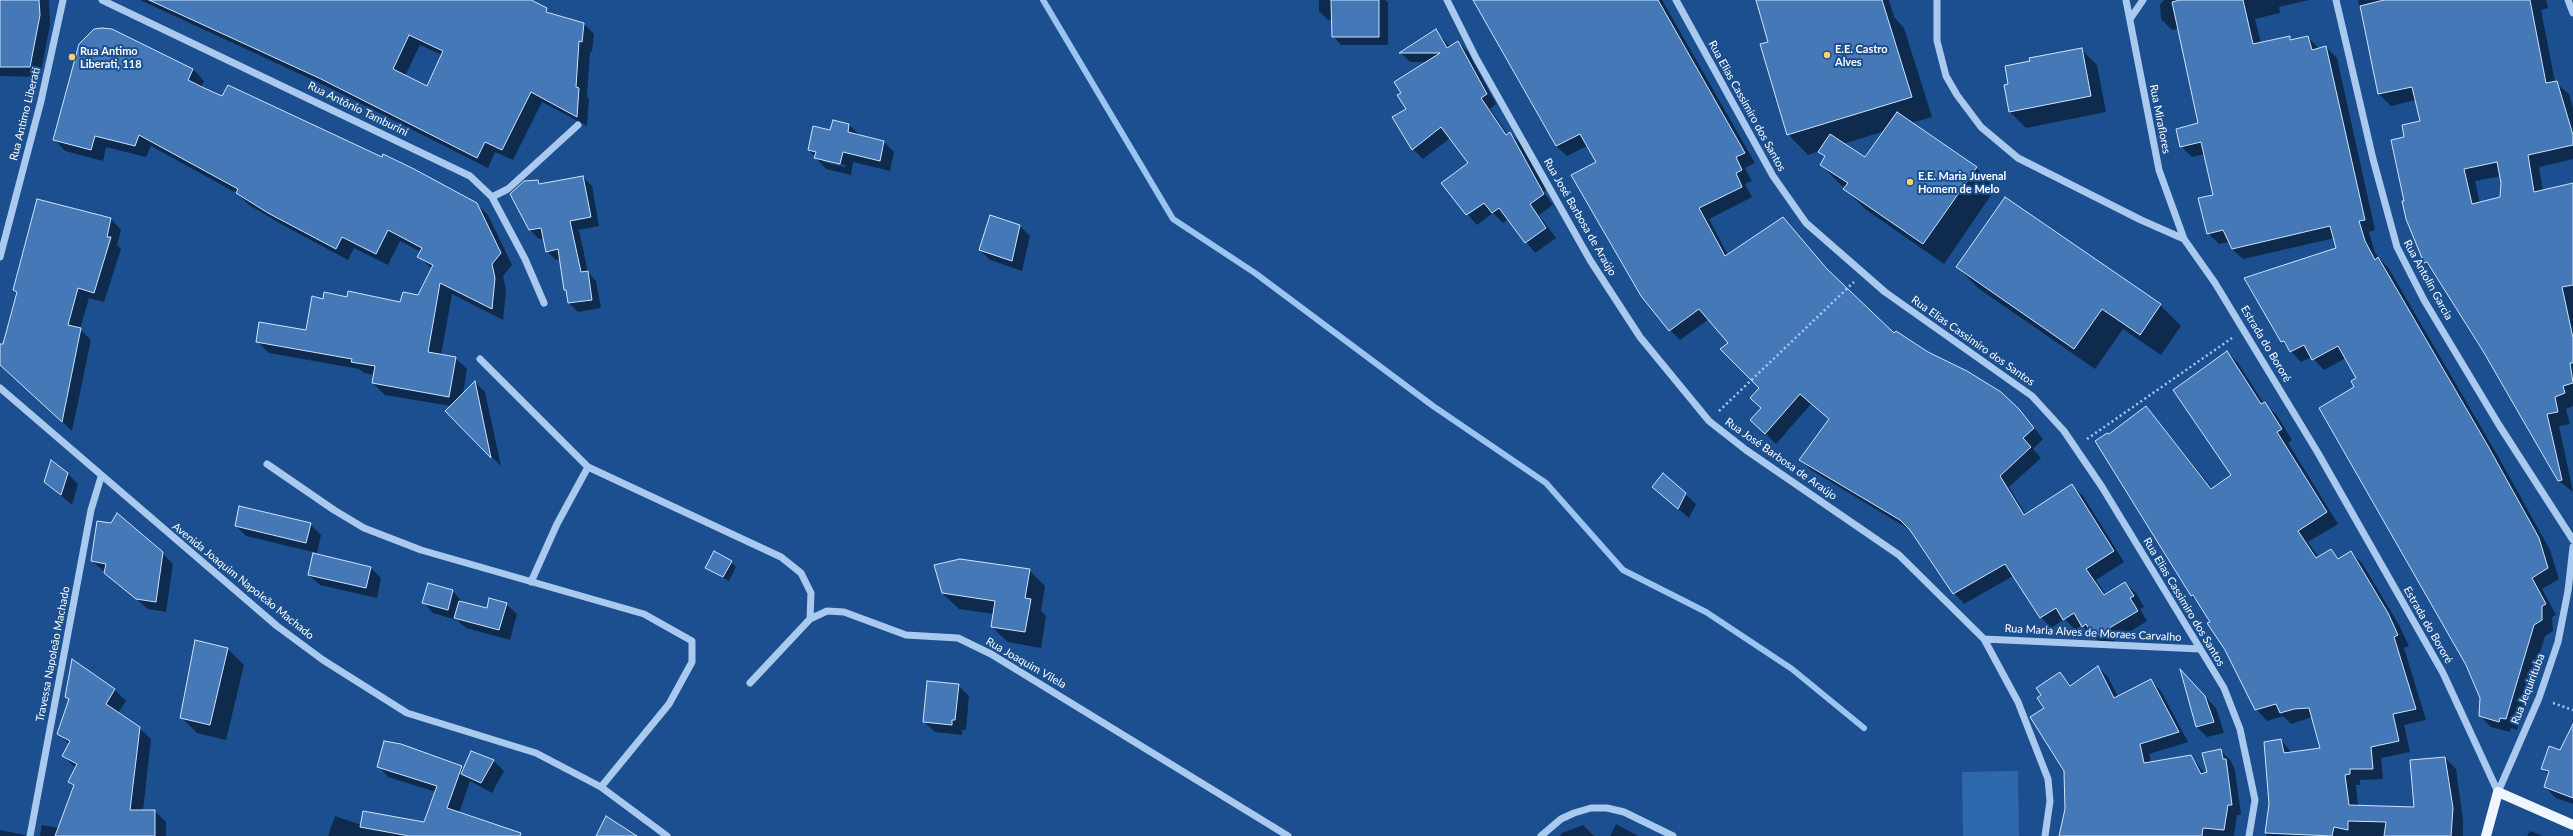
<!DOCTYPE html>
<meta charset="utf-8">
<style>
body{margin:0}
canvas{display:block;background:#1b4f8f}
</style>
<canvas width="2573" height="836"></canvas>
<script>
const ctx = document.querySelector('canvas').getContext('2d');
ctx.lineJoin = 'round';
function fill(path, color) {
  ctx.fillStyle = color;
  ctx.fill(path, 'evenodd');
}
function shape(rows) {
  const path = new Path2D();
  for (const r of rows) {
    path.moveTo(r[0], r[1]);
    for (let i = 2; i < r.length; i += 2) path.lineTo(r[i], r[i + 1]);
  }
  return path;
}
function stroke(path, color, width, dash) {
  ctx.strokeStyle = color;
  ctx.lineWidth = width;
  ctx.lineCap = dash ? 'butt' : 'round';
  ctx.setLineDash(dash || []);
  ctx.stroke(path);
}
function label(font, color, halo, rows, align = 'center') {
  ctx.font = font + ' Lato,sans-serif';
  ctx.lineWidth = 4;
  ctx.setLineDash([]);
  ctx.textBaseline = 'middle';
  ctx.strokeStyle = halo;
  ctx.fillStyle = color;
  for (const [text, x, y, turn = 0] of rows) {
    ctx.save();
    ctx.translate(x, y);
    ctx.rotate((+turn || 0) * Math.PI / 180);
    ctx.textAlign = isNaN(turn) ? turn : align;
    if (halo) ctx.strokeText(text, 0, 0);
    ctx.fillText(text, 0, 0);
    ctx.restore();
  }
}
fill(shape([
 [2018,771,2019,836,1963,836,1962,772]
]), '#2e69ad');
fill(shape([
 [0,0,49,0,50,25,40,77,0,76],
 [140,0,528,0,552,14,583,23,594,34,592,52,590,51,587,97,589,99,587,126,542,102,513,160,495,152,488,168,330,88],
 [420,45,442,55,428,87,405,76],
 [1319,0,1385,0,1388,2,1388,45,1341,45,1333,36,1333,20,1328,20,1319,11],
 [1474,0,1662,0,1755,163,1745,168,1752,181,1745,184,1752,197,1709,219,1728,255,1783,218,1835,278,1894,335,2001,393,2029,421,2043,439,2033,449,2041,458,2009,487,2026,515,2072,486,2083,496,2124,562,2096,580,2106,595,2125,583,2136,593,2144,607,2140,609,2147,621,2105,647,2082,625,2075,630,2065,619,2051,628,2041,617,2013,576,1964,604,1954,593,1912,531,1811,470,1801,460,1830,420,1811,404,1776,444,1762,430,1761,388,1729,343,1709,319,1680,340,1670,330,1597,163,1587,146,1567,156,1556,146],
 [1757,0,1889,0,1894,17,1904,28,1932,117,1911,123,1976,168,1996,188,1944,264,1865,209,1821,165,1826,158,1819,151,1808,155,1788,134,1769,43],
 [1885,131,1866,159,1843,144],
 [2164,0,2309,0,2279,7,2280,13,2255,19,2261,43,2289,37,2292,40,2308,37,2319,49,2326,47,2337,58,2375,230,2369,232,2375,253,2389,269,2499,458,2550,550,2559,579,2542,589,2556,615,2552,617,2553,631,2545,636,2517,730,2511,728,2510,732,2491,727,2480,716,2481,698,2355,388,2358,379,2346,358,2324,370,2312,357,2301,362,2282,341,2338,249,2335,238,2243,259,2232,249,2229,242,2219,244,2208,233,2214,195,2205,154,2192,157,2181,146,2200,124,2178,29,2172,30,2161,19,2160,5],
 [2358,0,2546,0,2548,8,2541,10,2555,82,2569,94,2573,108,2573,159,2539,167,2543,191,2573,183,2573,406,2566,409,2570,424,2559,426,2573,492,2559,481,2483,350,2434,271,2425,263,2406,201,2421,122,2416,100,2391,106,2379,94],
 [2501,176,2501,198,2480,203,2475,181],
 [112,30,193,69,204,81,201,87,476,203,488,215,512,265,503,276,506,290,503,320,452,294,441,355,455,358,467,369,463,394,475,382,485,392,501,466,446,411,451,406,385,395,373,383,375,375,364,373,359,369,269,353,257,341,306,331,323,300,348,298,401,303,419,296,432,269,419,257,421,252,400,241,388,265,354,248,348,260,281,224,249,205,238,194,151,146,146,157,106,147,103,161,65,151,54,139],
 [1436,31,1450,47,1458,42,1468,52,1496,104,1490,109,1508,135,1510,133,1520,143,1546,190,1544,192,1553,205,1539,215,1556,238,1535,253,1508,219,1503,223,1493,213,1477,225,1468,215,1489,201,1470,163,1450,138,1423,159,1413,149,1402,93,1427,62,1410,62,1401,53],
 [2081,49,2097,65,2106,112,2026,128,2010,112],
 [833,121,849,125,860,135,884,142,894,152,890,171,853,162,851,175,826,169,809,150,831,131],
 [821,159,845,165,845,167,824,162],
 [583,177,592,186,599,226,579,230,588,272,596,281,601,308,578,312,569,303,568,293,565,290,560,259,556,260,547,251,544,238,539,239,530,230,538,181,541,184],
 [111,219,121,230,117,245,121,249,104,302,89,298,80,329,91,340,72,431,0,363,0,345,4,345,18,294,14,290],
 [1020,226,1030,236,1022,271,990,260,980,250],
 [1957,267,2160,305,2181,326,2161,355,2123,329,2095,369,1978,288],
 [2227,352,2238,363,2264,404,2276,414,2292,440,2288,443,2338,524,2308,542,2319,558,2331,550,2340,559,2351,552,2362,563,2399,625,2409,646,2404,648,2426,720,2404,725,2410,752,2381,758,2383,779,2360,780,2360,785,2356,785,2358,806,2415,808,2445,758,2456,769,2463,820,2463,836,2266,836,2270,819,2265,743,2281,740,2292,753,2322,749,2312,717,2291,724,2283,716,2267,721,2256,709,2211,623,2200,604,2191,596,2109,436,2146,407,2213,489,2232,475],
 [67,473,78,484,72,505,45,481],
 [1653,487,1685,494,1696,504,1689,518],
 [310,524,321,535,317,553,246,536,236,526],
 [162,553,173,564,166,612,148,609,92,561],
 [731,562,736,567,729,581,706,568],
 [371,568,381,578,377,598,320,585,309,575],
 [1029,570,1045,586,1041,611,1046,616,1041,648,1008,642,992,627,994,614,959,609,942,593],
 [428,584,453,591,463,603,488,610,506,604,517,614,510,640,466,628,457,620,433,613,423,602],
 [196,641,228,649,244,665,226,740,197,733,181,717],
 [73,660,115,690,126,701,118,713,139,728,151,739,143,811,155,811,166,822,166,836,40,836,42,825,59,828,75,787,69,782,76,768,63,756,69,744,59,734,70,700,67,697],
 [2098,667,2108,677,2118,697,2151,681,2161,691,2188,742,2149,754,2151,763,2191,756,2205,774,2209,772,2220,750,2231,761,2235,770,2241,815,2237,815,2234,836,2062,836,2066,809,2064,770,2042,695,2060,673,2072,686],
 [2182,672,2216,708,2224,733,2207,737,2197,727],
 [958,685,969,696,966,730,962,730,962,735,935,732,924,722],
 [2573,726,2573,804,2556,798,2545,787,2549,775,2543,769,2560,751],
 [472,752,494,761,504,771,492,793,470,781,459,813,502,836,328,836,335,816,361,825,425,823,436,792,388,777,378,766,461,767,464,769],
 [1616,824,1638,836,1610,836],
 [1583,825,1594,836,1560,836,1562,833],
 [0,830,25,835,26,836,0,836],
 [2530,831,2543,836,2527,836]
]), '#0007');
stroke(shape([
 [1043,0,1173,219,1255,273,1433,406,1546,483,1623,570,1706,612,1792,669,1864,728]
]), '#9cc4f0', 6);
const building = shape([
 [0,0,39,0,40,15,30,67,0,67,0,0],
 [149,0,531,0,547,8,546,12,584,23,582,42,579,41,576,87,579,88,577,117,531,92,502,150,485,142,477,158,319,78,149,0],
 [409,35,443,51,427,86,393,69,409,35],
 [1331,0,1379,0,1379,37,1332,37,1331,0],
 [1473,0,1658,0,1745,153,1736,157,1742,170,1736,173,1742,187,1699,208,1725,256,1783,217,1827,269,1894,333,1896,331,1928,352,1967,371,2001,392,2019,409,2034,428,2023,438,2031,447,2000,476,2024,515,2072,484,2114,551,2086,569,2104,595,2125,582,2134,596,2130,598,2138,611,2094,637,2086,624,2082,627,2074,613,2063,620,2056,608,2040,618,2005,564,1953,594,1910,530,1900,520,1799,460,1829,419,1800,394,1765,434,1750,420,1761,408,1750,398,1759,388,1720,349,1728,343,1699,309,1669,331,1641,296,1571,175,1596,162,1580,134,1556,146,1473,0],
 [1756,0,1882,0,1912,97,1787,135,1760,44,1768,42,1756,0],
 [2180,0,2243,0,2253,44,2290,36,2290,40,2308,36,2312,50,2326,46,2365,220,2359,221,2365,241,2375,260,2378,257,2488,446,2539,538,2548,568,2532,578,2546,604,2542,606,2542,620,2534,625,2506,719,2500,718,2499,722,2479,716,2480,698,2466,665,2319,408,2354,387,2351,381,2356,378,2338,346,2312,360,2304,345,2290,352,2284,341,2281,342,2244,278,2336,248,2330,226,2232,249,2223,230,2207,234,2198,198,2213,195,2201,142,2180,147,2176,129,2198,123,2172,2,2180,0],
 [2384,0,2530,0,2546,83,2557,81,2573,135,2573,145,2528,155,2534,192,2573,183,2573,285,2562,287,2573,338,2573,363,2570,363,2573,383,2563,386,2565,393,2555,397,2558,412,2547,414,2562,480,2558,481,2483,351,2427,262,2424,263,2406,219,2402,201,2404,201,2391,140,2404,137,2402,125,2420,121,2412,87,2378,94,2360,6,2384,0],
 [2497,162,2501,183,2500,197,2472,204,2464,169,2497,162],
 [102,28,112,29,193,69,188,80,204,88,222,96,228,85,382,157,383,154,414,169,477,203,501,253,492,264,495,278,492,309,440,283,428,352,456,357,449,397,372,383,375,366,351,362,352,359,256,342,259,322,306,330,312,296,323,299,324,292,347,297,348,291,400,302,403,292,418,295,433,265,417,257,422,248,388,230,376,254,342,237,336,249,268,213,236,193,238,189,139,135,135,146,95,136,91,150,53,140,79,44,94,29,102,28],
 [1436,29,1447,48,1458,41,1487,94,1481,98,1506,135,1510,132,1544,194,1530,204,1546,228,1525,243,1499,208,1492,213,1484,203,1466,215,1441,183,1468,163,1441,127,1412,150,1392,117,1406,109,1397,95,1401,93,1394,82,1440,53,1399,53,1436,29],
 [2082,48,2091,96,2009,112,2004,85,2008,84,2005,66,2030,61,2029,58,2082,48],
 [1897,112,1977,167,1923,244,1843,189,1848,183,1820,165,1825,156,1818,152,1830,134,1865,157,1897,112],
 [833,120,849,124,848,132,884,141,880,161,843,152,840,164,814,158,816,152,808,150,813,126,830,130,833,120],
 [583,176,591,217,570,221,581,272,588,271,592,300,568,303,566,290,564,290,558,249,546,252,541,228,529,230,510,194,524,181,538,180,539,184,583,176],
 [2005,197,2161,304,2140,335,2102,309,2074,349,1956,267,2005,197],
 [37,199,111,218,107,237,111,237,94,293,78,288,68,325,81,328,62,422,0,365,0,344,3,344,17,292,13,290,37,199],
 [990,215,1020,225,1012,261,979,250,990,215],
 [2227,351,2261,404,2265,402,2282,429,2277,432,2327,512,2298,531,2316,558,2331,549,2338,559,2351,551,2388,613,2398,635,2394,637,2416,709,2393,714,2399,741,2371,747,2373,769,2350,769,2350,774,2345,775,2349,805,2414,807,2410,760,2445,757,2453,808,2451,836,2384,836,2386,822,2348,821,2348,830,2334,827,2332,836,2265,833,2269,804,2264,742,2281,739,2284,753,2320,748,2309,708,2294,709,2280,713,2276,704,2255,710,2225,650,2207,623,2210,622,2193,595,2191,596,2095,441,2107,433,2109,434,2146,406,2211,489,2231,475,2173,390,2227,351],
 [475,381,491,458,445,411,475,381],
 [51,460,68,473,61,495,44,482,51,460],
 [1663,473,1686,493,1678,509,1652,487,1663,473],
 [239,506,311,523,306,543,235,526,239,506],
 [117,513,163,552,156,602,136,599,104,573,106,564,91,561,97,521,111,523,117,513],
 [714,551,732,561,723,577,705,568,714,551],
 [313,553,371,567,366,588,308,575,313,553],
 [960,559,1030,569,1025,598,1031,599,1025,632,991,627,995,601,942,593,934,565,960,559],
 [428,583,453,590,448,610,422,603,428,583],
 [489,598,507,603,499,630,454,618,459,601,487,608,489,598],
 [195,640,228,648,210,725,180,718,195,640],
 [72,659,115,689,106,704,140,727,130,810,155,810,155,836,55,836,74,785,68,782,77,764,62,756,70,741,57,734,69,699,65,697,72,659],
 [2098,666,2114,698,2151,679,2179,732,2140,744,2144,763,2191,755,2201,774,2207,772,2202,753,2221,749,2223,759,2226,759,2232,805,2228,805,2224,830,2203,828,2202,836,2059,836,2065,809,2064,771,2030,717,2044,708,2037,698,2041,695,2036,688,2060,672,2070,686,2098,666],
 [2180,669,2205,696,2214,722,2196,727,2180,669],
 [927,681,959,684,955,720,952,720,952,725,923,722,927,681],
 [2573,724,2573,798,2544,787,2549,771,2541,769,2549,746,2560,750,2573,724],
 [384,741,401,744,462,766,447,808,521,833,520,836,409,836,360,827,363,811,424,822,437,786,377,767,384,741],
 [471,751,494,760,481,783,461,774,471,751],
 [606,816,637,836,596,836,606,816]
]);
fill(building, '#4478b7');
stroke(building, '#cfe3fa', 1);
stroke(shape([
 [1719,411,1854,282],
 [2087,439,2232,338],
 [2553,703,2573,710]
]), '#a9c9ee', 2.5, [2, 3]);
stroke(shape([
 [102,0,470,176,492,197,525,259,544,303],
 [1447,0,1476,58,1590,260,1640,337,1709,421,1746,450,1899,555,1984,639,2018,702,2048,779,2050,801,2045,836],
 [1676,0,1773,176,1806,223,1885,292,2032,396,2064,431,2102,487,2224,688,2240,729,2255,800,2249,836],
 [1937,0,1937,41,1946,76,1957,95,1981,127,2018,158,2141,220,2184,239,2215,283,2318,453,2443,673,2498,792],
 [2126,0,2159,170,2184,239],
 [2336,0,2373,159,2397,247,2424,300,2499,425,2573,540],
 [2568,0,2573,13],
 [2130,19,2143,0],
 [492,197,508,189,578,125],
 [0,257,41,101,63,0],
 [480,359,588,467,557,524,531,582],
 [0,388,277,626,323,660,407,713,536,753,601,787,667,836],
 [267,464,334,510,364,528,421,550,644,614,692,641,692,662,669,704,601,787],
 [588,467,781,557,801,573,811,593,810,619],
 [1984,639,2200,649],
 [750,683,810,619,827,611,844,612,906,635,958,638,991,654,1288,836],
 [2498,792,2539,698,2558,642,2568,591,2573,547],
 [30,836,91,510,101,477],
 [1541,836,1561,819,1574,813,1591,808,1607,808,1624,812,1673,836]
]), '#a9c9ee', 7);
stroke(shape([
 [2486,836,2498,792,2573,825]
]), '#f0f6ff', 10);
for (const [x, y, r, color] of [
 [1827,55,4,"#ffd166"],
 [72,57,4,"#ffd166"],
 [1910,182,4,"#ffd166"]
]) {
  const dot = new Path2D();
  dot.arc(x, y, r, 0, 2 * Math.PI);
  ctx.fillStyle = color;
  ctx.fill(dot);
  stroke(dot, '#1b4f8f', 1.5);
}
label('bold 11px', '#fff', '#1b4f8f', [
 ["E.E. Castro",1835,49],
 ["Alves",1835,62],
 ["Rua Antimo",80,51],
 ["Liberati, 118",80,64],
 ["E.E. Maria Juvenal",1918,176],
 ["Homem de Melo",1918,189]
], 'left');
label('11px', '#fff', '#1b4f8f', [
 ["Rua Elias Cassimiro dos Santos",1747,106,61],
 ["Rua Antônio Tamburini",358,109,26],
 ["Rua Antimo Liberati",25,114,-76],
 ["Rua Miraflores",2160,119,79],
 ["Rua José Barbosa de Araújo",1580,217,60],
 ["Rua Antolin Garcia",2428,280,61],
 ["Rua Elias Cassimiro dos Santos",1973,341,35],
 ["Estrada do Bororé",2266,344,59],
 ["Rua José Barbosa de Araújo",1781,459,35],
 ["Avenida Joaquim Napoleão Machado",243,581,39],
 ["Rua Elias Cassimiro dos Santos",2184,602,59],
 ["Estrada do Bororé",2428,625,60],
 ["Rua Maria Alves de Moraes Carvalho",2093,633,3],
 ["Travessa Napoleão Machado",53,654,-79],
 ["Rua Joaquim Vilela",1026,663,30],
 ["Rua Jequirituba",2528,689,-69]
]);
</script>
